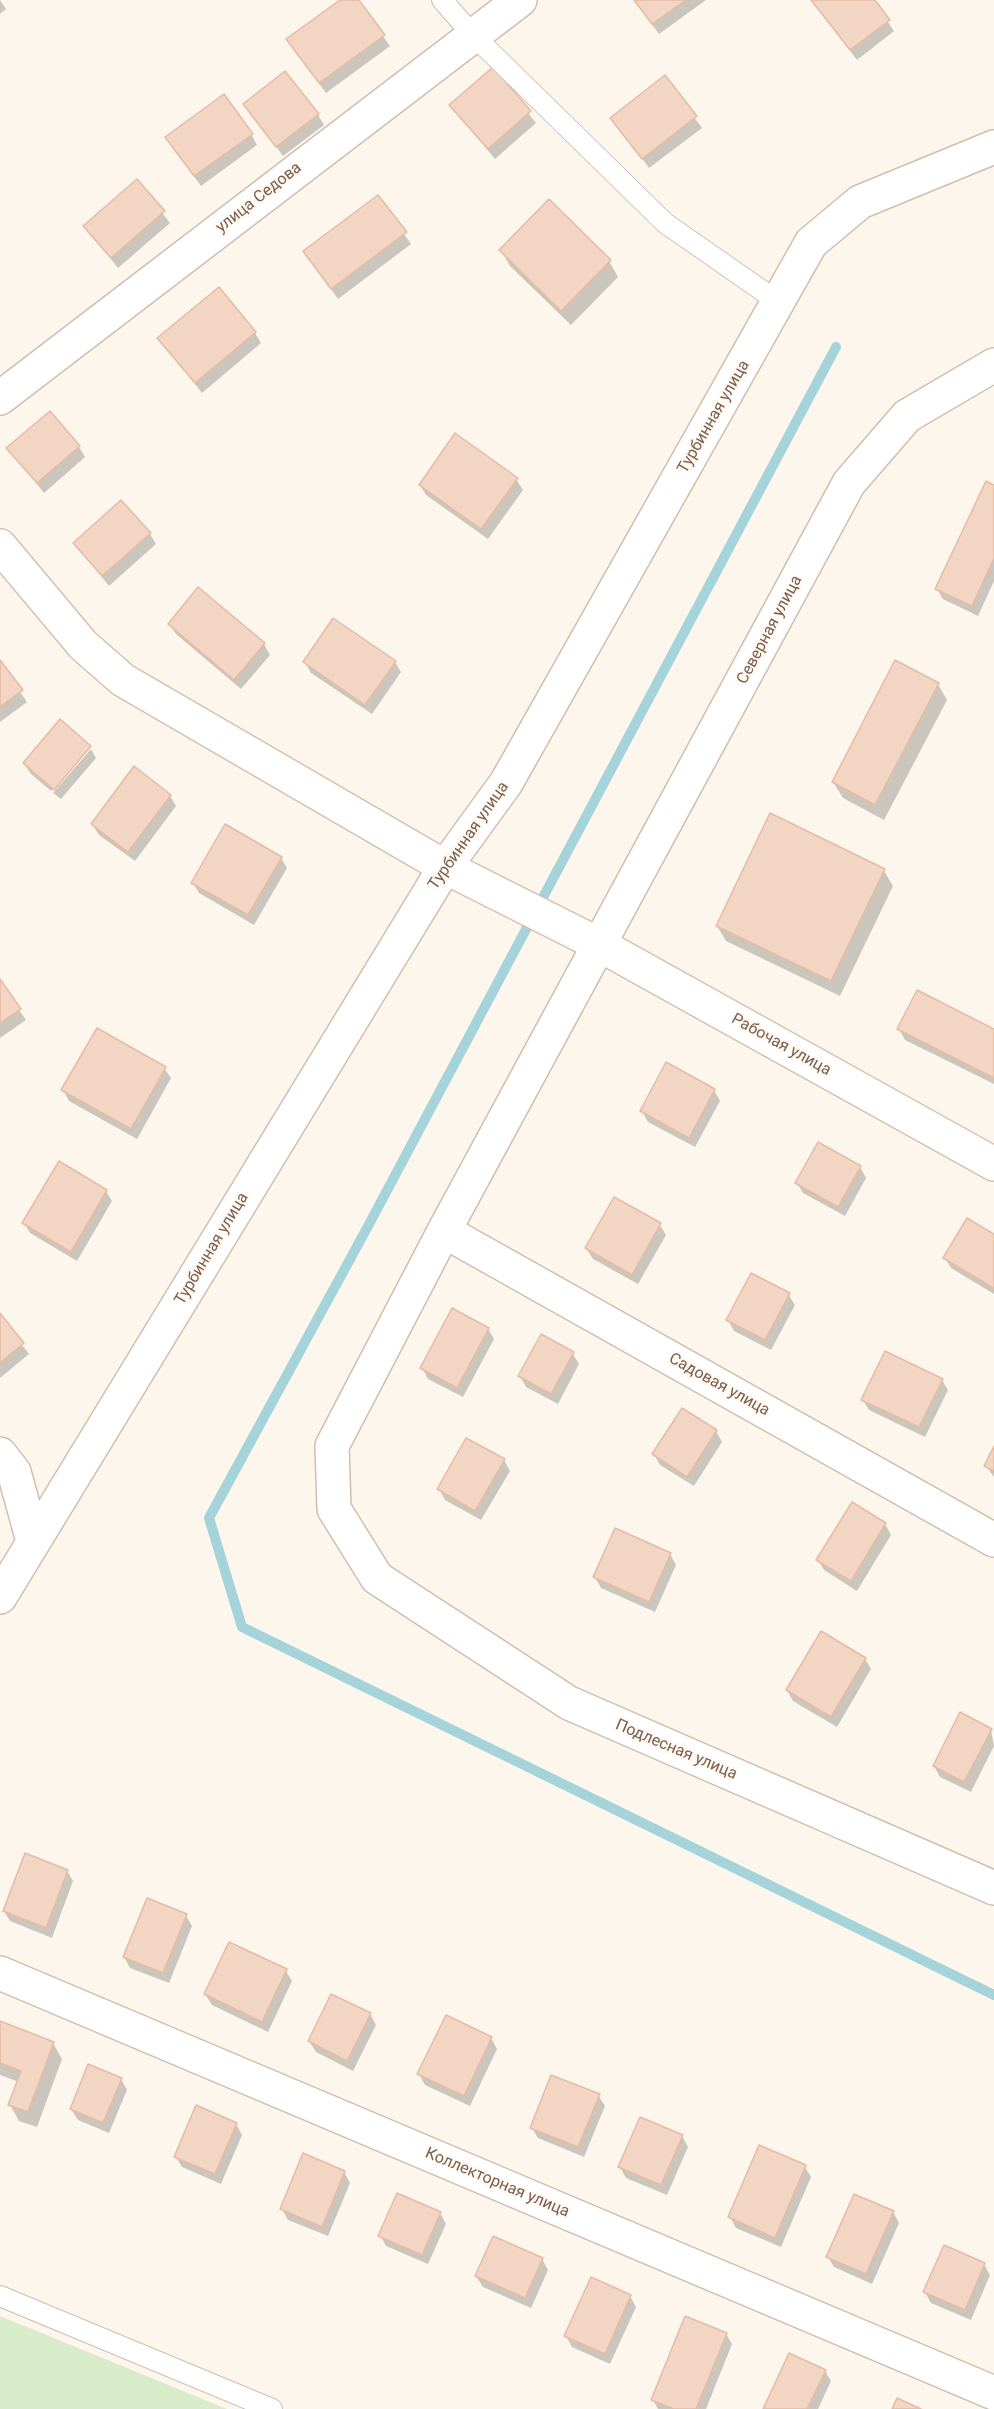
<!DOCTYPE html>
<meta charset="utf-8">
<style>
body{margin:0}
canvas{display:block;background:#fdf6ec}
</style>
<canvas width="994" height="2409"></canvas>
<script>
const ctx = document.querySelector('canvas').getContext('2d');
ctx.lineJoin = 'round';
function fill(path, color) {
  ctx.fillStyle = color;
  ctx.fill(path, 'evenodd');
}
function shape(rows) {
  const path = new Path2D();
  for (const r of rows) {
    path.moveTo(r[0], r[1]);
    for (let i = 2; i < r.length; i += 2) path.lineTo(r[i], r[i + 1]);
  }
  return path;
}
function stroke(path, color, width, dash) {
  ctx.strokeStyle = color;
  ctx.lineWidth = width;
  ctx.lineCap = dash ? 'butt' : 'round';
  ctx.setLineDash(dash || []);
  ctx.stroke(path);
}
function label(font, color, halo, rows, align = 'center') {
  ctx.font = font + ' Roboto,sans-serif';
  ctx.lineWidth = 5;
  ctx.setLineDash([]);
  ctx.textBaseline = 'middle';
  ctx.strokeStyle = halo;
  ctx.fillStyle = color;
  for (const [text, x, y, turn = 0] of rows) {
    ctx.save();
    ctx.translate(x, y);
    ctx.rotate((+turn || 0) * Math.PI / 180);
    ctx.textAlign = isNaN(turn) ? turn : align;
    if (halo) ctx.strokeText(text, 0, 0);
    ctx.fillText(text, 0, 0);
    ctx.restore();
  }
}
fill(shape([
 [0,2316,227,2409,0,2409]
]), '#d8ecc9');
fill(shape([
 [0,0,6,9,0,14],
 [342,0,357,0,390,46,326,93,294,50],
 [634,0,706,0,659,34],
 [812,0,873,0,894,31,857,60],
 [493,69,536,123,495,159,451,106],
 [665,78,702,128,649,168,612,118],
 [245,104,318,115,324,125,283,156],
 [251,134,257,145,201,186,173,148],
 [137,181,170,223,118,268,85,226],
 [378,197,411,244,338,299,305,252],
 [501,250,609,261,618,277,571,325,510,266],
 [255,333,261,343,202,393,159,338],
 [79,447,85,457,44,493,8,448],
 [516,479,523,490,488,539,426,495,420,485],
 [994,486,994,581,978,616,943,599,937,589],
 [150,534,156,544,109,586,75,543],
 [169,624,264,644,270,655,241,689,176,634],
 [305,662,395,662,401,672,372,714,311,673],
 [0,663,27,702,0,722],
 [938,684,947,700,884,820,843,798,833,782],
 [90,747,51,791,31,774,24,764],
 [91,749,96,758,61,799,53,793],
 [170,796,176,806,135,861,99,835,92,824],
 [770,815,884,871,893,886,840,996,726,941,717,926],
 [281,858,287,868,254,925,199,893,193,883],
 [0,982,26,1020,0,1038],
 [899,1029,994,1031,994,1084,905,1040],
 [164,1068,171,1078,137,1139,69,1101,63,1090],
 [714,1090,720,1101,695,1147,648,1122,642,1111],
 [860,1167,866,1178,845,1216,803,1193,797,1183],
 [106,1191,112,1201,77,1261,30,1233,24,1223],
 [660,1225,666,1235,638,1284,593,1259,586,1248],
 [994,1236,994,1294,951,1268,945,1258],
 [788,1294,795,1305,771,1350,734,1331,728,1320],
 [0,1316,29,1354,0,1378],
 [488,1329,494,1339,463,1397,428,1379,422,1368],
 [542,1336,573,1354,579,1364,558,1404,526,1387,520,1376],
 [942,1380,948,1390,925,1437,869,1410,863,1400],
 [716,1431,722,1442,694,1486,660,1465,654,1454],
 [994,1449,994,1477,986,1466],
 [504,1460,510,1471,481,1520,445,1500,439,1489],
 [852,1504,885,1524,891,1535,857,1591,824,1570,818,1560],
 [670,1554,676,1565,655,1612,601,1588,595,1577],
 [865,1659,871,1669,837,1727,793,1701,787,1690],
 [991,1730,994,1746,971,1792,940,1777,934,1766],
 [67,1871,73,1881,52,1938,10,1921,4,1911],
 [186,1916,192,1926,169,1983,130,1968,124,1957],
 [229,1944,286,1971,292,1981,268,2032,212,2005,205,1994],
 [370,2014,376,2025,353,2071,316,2052,309,2041],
 [0,2023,53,2043,62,2059,37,2127,19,2121,10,2105,19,2082,0,2075],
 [491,2038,497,2049,470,2106,425,2085,419,2074],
 [121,2079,127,2090,109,2133,78,2120,71,2109],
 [598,2095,605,2106,584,2157,538,2138,532,2128],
 [236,2124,242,2135,221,2184,182,2167,176,2157],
 [682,2136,688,2147,667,2195,626,2178,620,2167],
 [805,2167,811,2177,781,2247,736,2228,730,2217],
 [344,2172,350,2183,328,2236,288,2220,282,2209],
 [893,2212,899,2223,872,2284,834,2267,828,2257],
 [440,2213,446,2224,428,2264,386,2246,380,2235],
 [542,2259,548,2270,531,2308,483,2287,476,2276],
 [984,2264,990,2275,971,2320,931,2303,925,2292],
 [630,2296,636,2307,610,2364,572,2347,566,2336],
 [726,2334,732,2344,706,2409,658,2409,653,2400],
 [825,2371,831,2381,818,2409,765,2409]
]), '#0003');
stroke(shape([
 [836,347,367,1228,209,1518,242,1627,994,1995]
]), '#a5d3da', 10);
const building = shape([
 [340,0,359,0,385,35,319,83,286,39,340,0],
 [634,0,686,0,652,24,634,0],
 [811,0,875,0,890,20,850,50,811,0],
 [493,67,531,111,488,149,449,105,493,67],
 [285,71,319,114,276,147,243,104,285,71],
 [665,75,697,116,642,159,610,118,665,75],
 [224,94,253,134,194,176,165,137,224,94],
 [137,179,165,211,111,258,83,226,137,179],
 [378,195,407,232,331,289,303,251,378,195],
 [549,199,611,260,561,311,499,250,549,199],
 [219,287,256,332,195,383,157,338,219,287],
 [50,411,80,446,37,483,6,448,50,411],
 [455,433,518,478,481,529,419,485,455,433],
 [986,481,994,485,994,558,972,606,935,589,986,481],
 [121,500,151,533,102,576,73,543,121,500],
 [198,587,265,643,234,680,168,624,198,587],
 [333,618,396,661,365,705,303,662,333,618],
 [0,660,23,690,0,707,0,660],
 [895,660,939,683,875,805,832,782,895,660],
 [60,719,91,746,54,790,23,763,60,719],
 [134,766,171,795,128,852,91,824,134,766],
 [770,813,885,869,831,981,716,926,770,813],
 [225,824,282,857,248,915,191,883,225,824],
 [0,979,21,1009,0,1023,0,979],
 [917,990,994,1029,994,1078,897,1029,917,990],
 [97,1028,166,1067,131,1129,61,1090,97,1028],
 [666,1062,715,1089,689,1138,640,1111,666,1062],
 [818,1142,861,1166,838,1207,795,1183,818,1142],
 [59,1161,107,1190,71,1252,22,1223,59,1161],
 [614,1197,661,1223,632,1275,585,1248,614,1197],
 [967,1218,994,1234,994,1288,943,1258,967,1218],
 [751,1273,790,1293,765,1340,726,1320,751,1273],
 [452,1308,489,1328,457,1388,420,1368,452,1308],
 [0,1313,24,1343,0,1363,0,1313],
 [541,1334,574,1352,551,1394,518,1376,541,1334],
 [885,1351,943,1379,919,1427,861,1400,885,1351],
 [682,1408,717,1430,687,1477,652,1454,682,1408],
 [466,1438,505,1459,475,1511,437,1489,466,1438],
 [994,1446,994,1471,984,1466,994,1446],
 [852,1502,886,1523,851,1581,816,1560,852,1502],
 [615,1528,671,1553,649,1602,593,1577,615,1528],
 [821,1631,866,1658,831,1717,786,1690,821,1631],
 [960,1712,992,1729,964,1782,933,1766,960,1712],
 [25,1853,68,1870,46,1928,3,1911,25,1853],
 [147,1898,187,1914,163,1973,123,1957,147,1898],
 [229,1942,287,1969,262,2022,204,1994,229,1942],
 [331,1994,371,2013,347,2061,308,2041,331,1994],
 [446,2015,492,2037,464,2096,417,2074,446,2015],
 [0,2021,54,2042,28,2112,8,2105,21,2071,0,2063,0,2021],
 [88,2064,122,2078,103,2123,70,2109,88,2064],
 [551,2075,600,2094,578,2147,530,2128,551,2075],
 [196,2105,237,2123,215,2174,174,2157,196,2105],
 [640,2117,683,2135,661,2185,618,2167,640,2117],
 [759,2145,806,2165,775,2238,728,2217,759,2145],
 [303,2153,345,2171,322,2227,280,2209,303,2153],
 [397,2193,441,2212,422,2255,378,2236,397,2193],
 [854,2194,894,2211,866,2274,826,2257,854,2194],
 [493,2236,543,2258,525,2298,475,2276,493,2236],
 [944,2245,985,2263,965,2310,923,2292,944,2245],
 [591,2277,631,2295,605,2354,564,2336,591,2277],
 [685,2316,727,2333,696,2409,674,2409,651,2400,685,2316],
 [789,2353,826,2370,807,2409,763,2409,789,2353],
 [897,2398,921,2409,892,2409,897,2398]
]);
fill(building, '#f3d5c3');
stroke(building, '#e6bba3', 1.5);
const lane = shape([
 [442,0,472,34,665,223,780,303],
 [0,2296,272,2409]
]);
const street = shape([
 [994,365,907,416,849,483,444,1231,332,1446,334,1509,377,1578,569,1703,994,1888],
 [0,398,520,0],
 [444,1231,994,1540],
 [0,1454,14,1472,33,1541],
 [0,1597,445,867,506,783,811,243,860,202,994,147],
 [0,1973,994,2393]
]);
const secondary = shape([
 [0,546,83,645,123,680,445,867,600,945,994,1164]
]);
stroke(lane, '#d1beb0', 22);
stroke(street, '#d1beb0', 36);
stroke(secondary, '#d6c0b0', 36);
stroke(lane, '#fff', 20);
stroke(street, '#fff', 33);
stroke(secondary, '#fff', 33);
label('16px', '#7a5c4d', '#fffaf3', [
 ["улица Седова",259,198,-38],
 ["Турбинная улица",714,417,-60],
 ["Северная улица",770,630,-62],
 ["Турбинная улица",469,836,-55],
 ["Рабочая улица",781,1045,29],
 ["Турбинная улица",212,1249,-59],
 ["Садовая улица",719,1385,29],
 ["Подлесная улица",676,1750,23],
 ["Коллекторная улица",497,2183,23]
]);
</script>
